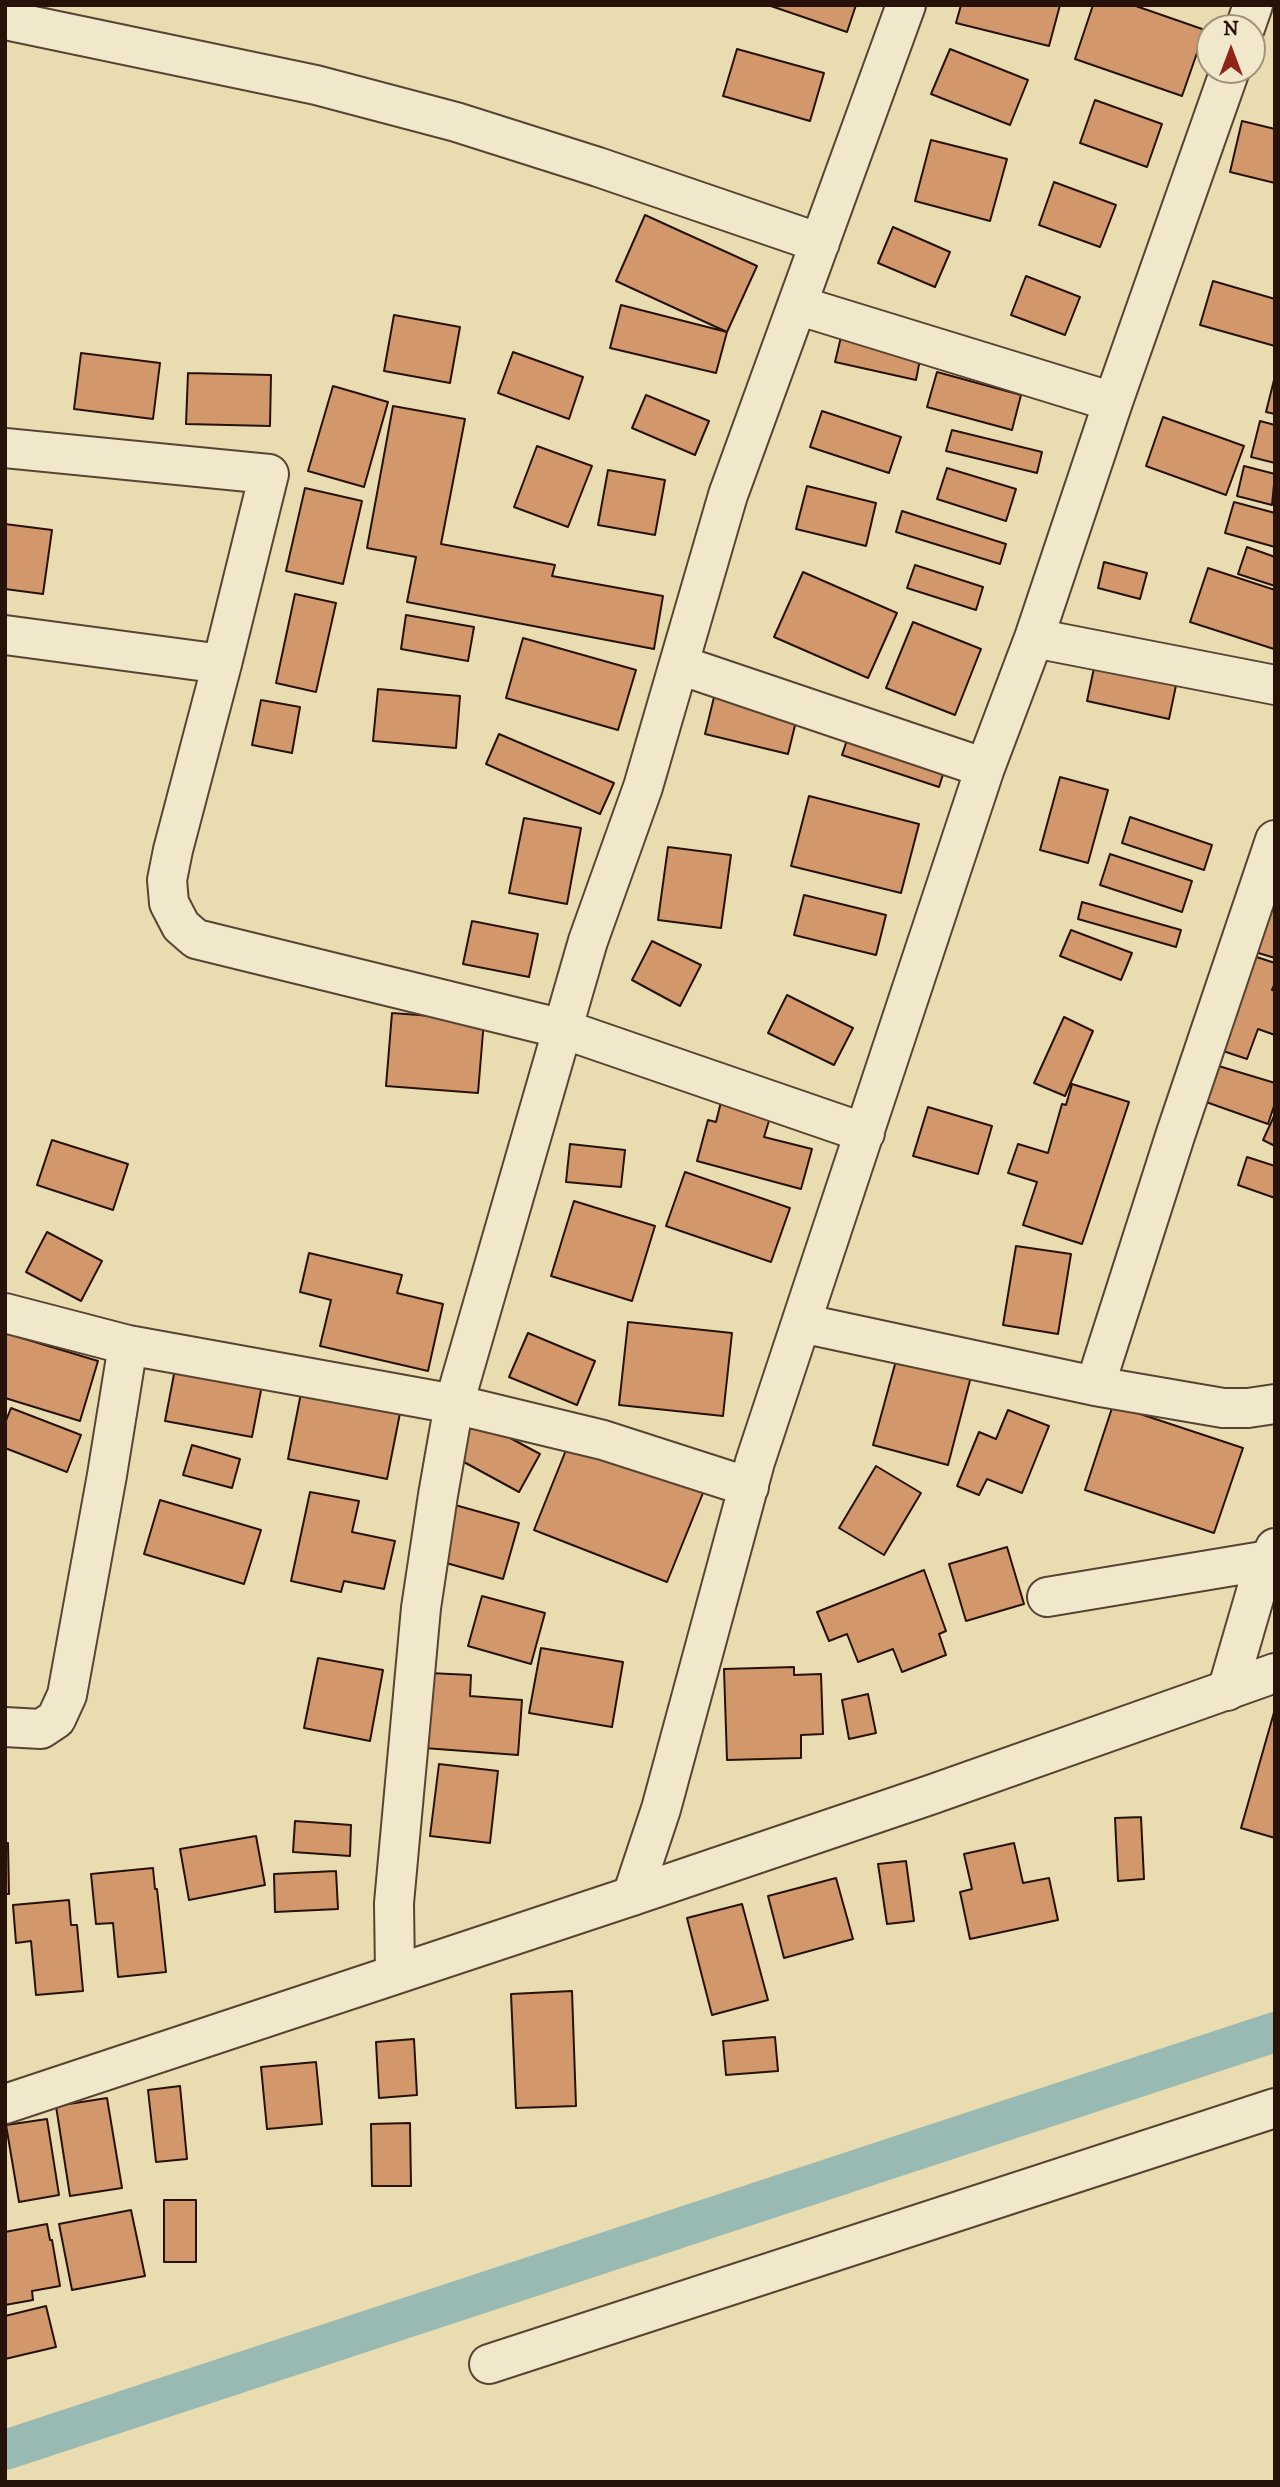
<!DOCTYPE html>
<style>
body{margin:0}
#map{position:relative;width:1280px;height:2487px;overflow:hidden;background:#eadcb1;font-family:"IM FELL DW Pica",serif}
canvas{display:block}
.frame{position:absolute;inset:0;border:7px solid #261209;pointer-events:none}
.north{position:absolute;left:1196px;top:14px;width:70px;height:70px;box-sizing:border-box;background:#f1e8cc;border:2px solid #a0927e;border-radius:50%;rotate:0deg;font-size:19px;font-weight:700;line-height:28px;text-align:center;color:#261209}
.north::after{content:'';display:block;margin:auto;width:24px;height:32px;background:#8f2418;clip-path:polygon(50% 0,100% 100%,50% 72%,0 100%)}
</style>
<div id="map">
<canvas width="1280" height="2487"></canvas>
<div class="frame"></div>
<div class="north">N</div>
</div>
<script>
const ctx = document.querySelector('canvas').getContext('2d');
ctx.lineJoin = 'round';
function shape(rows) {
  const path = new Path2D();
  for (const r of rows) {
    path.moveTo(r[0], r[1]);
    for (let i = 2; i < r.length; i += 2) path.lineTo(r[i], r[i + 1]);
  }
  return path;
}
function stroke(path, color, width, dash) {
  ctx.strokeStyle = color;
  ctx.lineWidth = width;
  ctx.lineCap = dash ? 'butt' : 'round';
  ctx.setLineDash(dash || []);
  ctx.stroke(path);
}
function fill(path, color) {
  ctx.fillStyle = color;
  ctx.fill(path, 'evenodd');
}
stroke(shape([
 [5,2450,1275,2032]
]), '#99bab2', 40);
const building = shape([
 [768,5,856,5,847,32,768,5],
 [961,5,1060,5,1049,46,956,23,961,5],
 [1093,5,1133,5,1205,30,1182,96,1075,59,1093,5],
 [737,49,824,73,810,121,723,96,737,49],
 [950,49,1028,80,1010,125,931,94,950,49],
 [1095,100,1162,124,1147,167,1080,143,1095,100],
 [1242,121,1275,129,1275,183,1230,172,1242,121],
 [931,140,1007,159,990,221,915,201,931,140],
 [1054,182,1116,205,1100,247,1039,225,1054,182],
 [645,215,757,266,727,332,616,281,645,215],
 [893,227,950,252,935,287,878,263,893,227],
 [1026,276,1080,297,1065,335,1011,315,1026,276],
 [1213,281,1275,299,1275,346,1200,325,1213,281],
 [621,305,727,332,716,373,610,348,621,305],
 [394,315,460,327,450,383,384,371,394,315],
 [841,337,921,354,916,380,835,362,841,337],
 [513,352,583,377,569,419,498,393,513,352],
 [81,353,160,363,153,419,74,409,81,353],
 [937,372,1021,395,1012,430,927,407,937,372],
 [188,373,271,375,270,426,186,424,188,373],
 [1275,376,1275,414,1266,412,1275,376],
 [333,386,388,402,364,487,308,471,333,386],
 [646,395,709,421,695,455,632,428,646,395],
 [393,406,465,419,441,544,555,565,552,576,663,596,654,649,407,602,416,557,367,548,393,406],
 [822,411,901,437,889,473,810,447,822,411],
 [1163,417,1244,446,1226,495,1146,466,1163,417],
 [1260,421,1275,425,1275,463,1251,457,1260,421],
 [952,430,1042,452,1037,473,946,451,952,430],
 [537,446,592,466,568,527,514,507,537,446],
 [1244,466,1275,474,1272,505,1237,496,1244,466],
 [947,468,1016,489,1006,521,937,499,947,468],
 [608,470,665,480,655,535,598,525,608,470],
 [807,486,876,503,866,546,796,529,807,486],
 [305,488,362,501,343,584,286,571,305,488],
 [1234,502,1275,513,1275,547,1225,533,1234,502],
 [902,511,1006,544,1000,564,896,532,902,511],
 [5,524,52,530,43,594,5,589,5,524],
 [1247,547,1275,557,1275,586,1238,574,1247,547],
 [1104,562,1147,573,1140,599,1098,588,1104,562],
 [915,565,983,587,976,610,907,588,915,565],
 [1208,568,1275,590,1274,649,1190,622,1208,568],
 [803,572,897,613,868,678,774,637,803,572],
 [295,594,336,603,316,692,276,683,295,594],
 [406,615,474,627,468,661,401,649,406,615],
 [913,622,981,649,955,715,886,688,913,622],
 [523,638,636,670,618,730,506,698,523,638],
 [1097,654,1179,671,1169,719,1087,701,1097,654],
 [378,689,460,696,456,748,373,741,378,689],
 [716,689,799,709,788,754,705,734,716,689],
 [261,700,300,707,292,753,252,745,261,700],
 [499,734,614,783,600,814,486,764,499,734],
 [849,734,946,765,939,787,842,755,849,734],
 [1060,777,1108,790,1088,863,1040,850,1060,777],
 [809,796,919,824,901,893,791,866,809,796],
 [1130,817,1212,845,1204,870,1122,843,1130,817],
 [524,818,581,828,567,904,509,893,524,818],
 [668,847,731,855,721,928,658,920,668,847],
 [1110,854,1192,881,1182,912,1100,885,1110,854],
 [804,895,886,915,876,955,794,935,804,895],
 [1082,902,1181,930,1176,947,1078,919,1082,902],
 [1268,906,1275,908,1275,958,1255,952,1268,906],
 [472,921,538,934,529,977,463,964,472,921],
 [1071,930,1132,953,1121,980,1060,956,1071,930],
 [652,941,701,965,680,1006,632,980,652,941],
 [1244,953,1275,963,1275,983,1272,990,1275,991,1275,1035,1258,1029,1247,1059,1211,1047,1244,953],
 [787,995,853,1028,834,1065,768,1033,787,995],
 [392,1013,484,1020,478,1093,386,1086,392,1013],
 [1064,1017,1093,1031,1065,1096,1034,1083,1064,1017],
 [1202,1061,1275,1083,1275,1103,1268,1124,1192,1097,1202,1061],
 [1072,1084,1129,1102,1082,1244,1023,1225,1037,1182,1008,1173,1018,1144,1048,1153,1062,1104,1066,1105,1072,1084],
 [722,1098,772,1111,764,1137,812,1149,801,1189,697,1161,708,1120,716,1122,722,1098],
 [928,1107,992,1126,978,1174,913,1156,928,1107],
 [1275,1114,1275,1146,1263,1140,1275,1114],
 [52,1140,128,1164,113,1210,37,1185,52,1140],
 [570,1144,625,1150,621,1187,566,1182,570,1144],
 [1247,1157,1275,1166,1275,1198,1238,1185,1247,1157],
 [685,1172,790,1208,771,1262,666,1226,685,1172],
 [574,1201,655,1226,632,1301,551,1276,574,1201],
 [47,1232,102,1261,81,1301,26,1272,47,1232],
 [1016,1246,1071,1254,1058,1334,1003,1325,1016,1246],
 [309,1253,402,1275,397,1293,443,1304,428,1371,320,1346,331,1300,300,1292,309,1253],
 [628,1322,732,1333,723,1416,619,1405,628,1322],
 [5,1333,98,1361,80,1421,5,1398,5,1333],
 [528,1333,595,1361,577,1405,509,1377,528,1333],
 [900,1346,974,1365,948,1465,873,1445,900,1346],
 [175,1369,262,1385,252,1437,165,1421,175,1369],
 [302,1388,401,1408,387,1479,288,1459,302,1388],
 [1113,1405,1243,1448,1214,1533,1085,1490,1113,1405],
 [11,1408,81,1435,67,1472,5,1448,5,1423,11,1408],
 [1008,1410,1049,1426,1022,1493,987,1479,979,1495,957,1486,979,1432,996,1439,1008,1410],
 [471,1417,540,1454,519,1492,451,1455,471,1417],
 [572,1435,705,1488,667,1582,534,1530,572,1435],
 [192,1445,240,1459,232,1488,183,1475,192,1445],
 [876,1466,921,1493,884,1555,839,1528,876,1466],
 [310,1492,359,1501,352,1532,395,1541,384,1589,344,1581,341,1592,291,1581,310,1492],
 [160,1500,261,1530,244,1584,144,1554,160,1500],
 [448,1503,519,1523,503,1579,432,1559,448,1503],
 [1007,1547,1024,1604,966,1621,949,1564,1007,1547],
 [924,1570,946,1631,939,1634,946,1655,902,1672,893,1649,858,1662,847,1634,829,1641,817,1612,924,1570],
 [482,1596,545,1613,531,1664,468,1646,482,1596],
 [541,1648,623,1662,612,1727,529,1713,541,1648],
 [318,1658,383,1670,370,1741,304,1728,318,1658],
 [794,1667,794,1675,821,1674,823,1734,801,1735,801,1758,727,1760,724,1669,794,1667],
 [429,1673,471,1675,470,1696,522,1700,518,1755,424,1748,429,1673],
 [868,1694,876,1733,849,1739,842,1700,868,1694],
 [1275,1709,1275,1838,1241,1828,1275,1709],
 [439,1764,498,1771,490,1843,430,1836,439,1764],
 [1141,1817,1144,1879,1118,1881,1115,1818,1141,1817],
 [295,1821,351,1825,350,1856,293,1852,295,1821],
 [256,1836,265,1885,189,1900,180,1849,256,1836],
 [5,1843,8,1843,9,1894,5,1894,5,1843],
 [1014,1843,1023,1883,1049,1878,1058,1920,970,1939,960,1892,972,1889,964,1854,1014,1843],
 [906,1861,914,1921,887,1924,878,1864,906,1861],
 [153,1868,155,1889,157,1889,166,1972,118,1977,113,1923,96,1924,91,1874,153,1868],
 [336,1871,338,1909,275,1912,274,1874,336,1871],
 [836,1878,853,1939,784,1958,768,1896,836,1878],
 [69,1900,71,1925,77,1925,83,1991,36,1995,31,1941,16,1943,13,1905,69,1900],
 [742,1904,768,2000,712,2015,687,1918,742,1904],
 [572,1991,576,2106,516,2108,511,1994,572,1991],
 [775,2037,778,2071,726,2075,723,2041,775,2037],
 [414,2039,417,2095,379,2098,376,2042,414,2039],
 [316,2062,322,2124,267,2129,261,2067,316,2062],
 [180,2086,187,2159,156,2162,148,2090,180,2086],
 [107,2098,122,2188,70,2196,56,2106,107,2098],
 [47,2119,59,2195,19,2202,6,2125,47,2119],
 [410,2123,411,2186,372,2186,371,2124,410,2123],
 [164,2200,196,2200,196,2262,164,2262,164,2200],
 [131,2210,145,2276,72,2290,59,2224,131,2210],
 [47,2224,50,2240,52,2240,60,2286,32,2291,33,2300,5,2305,5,2232,47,2224],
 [46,2306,56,2347,5,2359,5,2316,46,2306]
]);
fill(building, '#d2986c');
stroke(building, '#261209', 2);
const minor = shape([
 [5,20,316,85,456,122,598,167,820,243],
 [1245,28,1253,5],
 [797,305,1113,402],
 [5,448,269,474,222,664],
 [5,635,222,664,173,850,167,880,169,903,181,926,196,939,563,1029,865,1133],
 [1034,638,1275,685],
 [680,665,985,768],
 [5,1313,128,1345],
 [801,1323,1095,1386,1223,1408,1248,1408,1275,1404],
 [1095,1386,1176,1133,1275,840],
 [1047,1597,1275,1559],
 [1227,1691,1257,1588,1275,1548],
 [5,1727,41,1729,56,1719,67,1695,107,1475,128,1345,454,1404,603,1440,749,1487],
 [632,1896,661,1809,755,1462,801,1323,985,768,1034,638,1113,402,1230,70],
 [395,1973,394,1903,421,1608,438,1495,454,1404,588,941,643,787,728,495,906,5],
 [489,2364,1275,2108]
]);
const tertiary = shape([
 [5,2104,632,1896,930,1795,1275,1673]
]);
stroke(minor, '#574433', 42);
stroke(tertiary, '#574433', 42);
stroke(minor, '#f1e8cc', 38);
stroke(tertiary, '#f1e8cc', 38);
</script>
